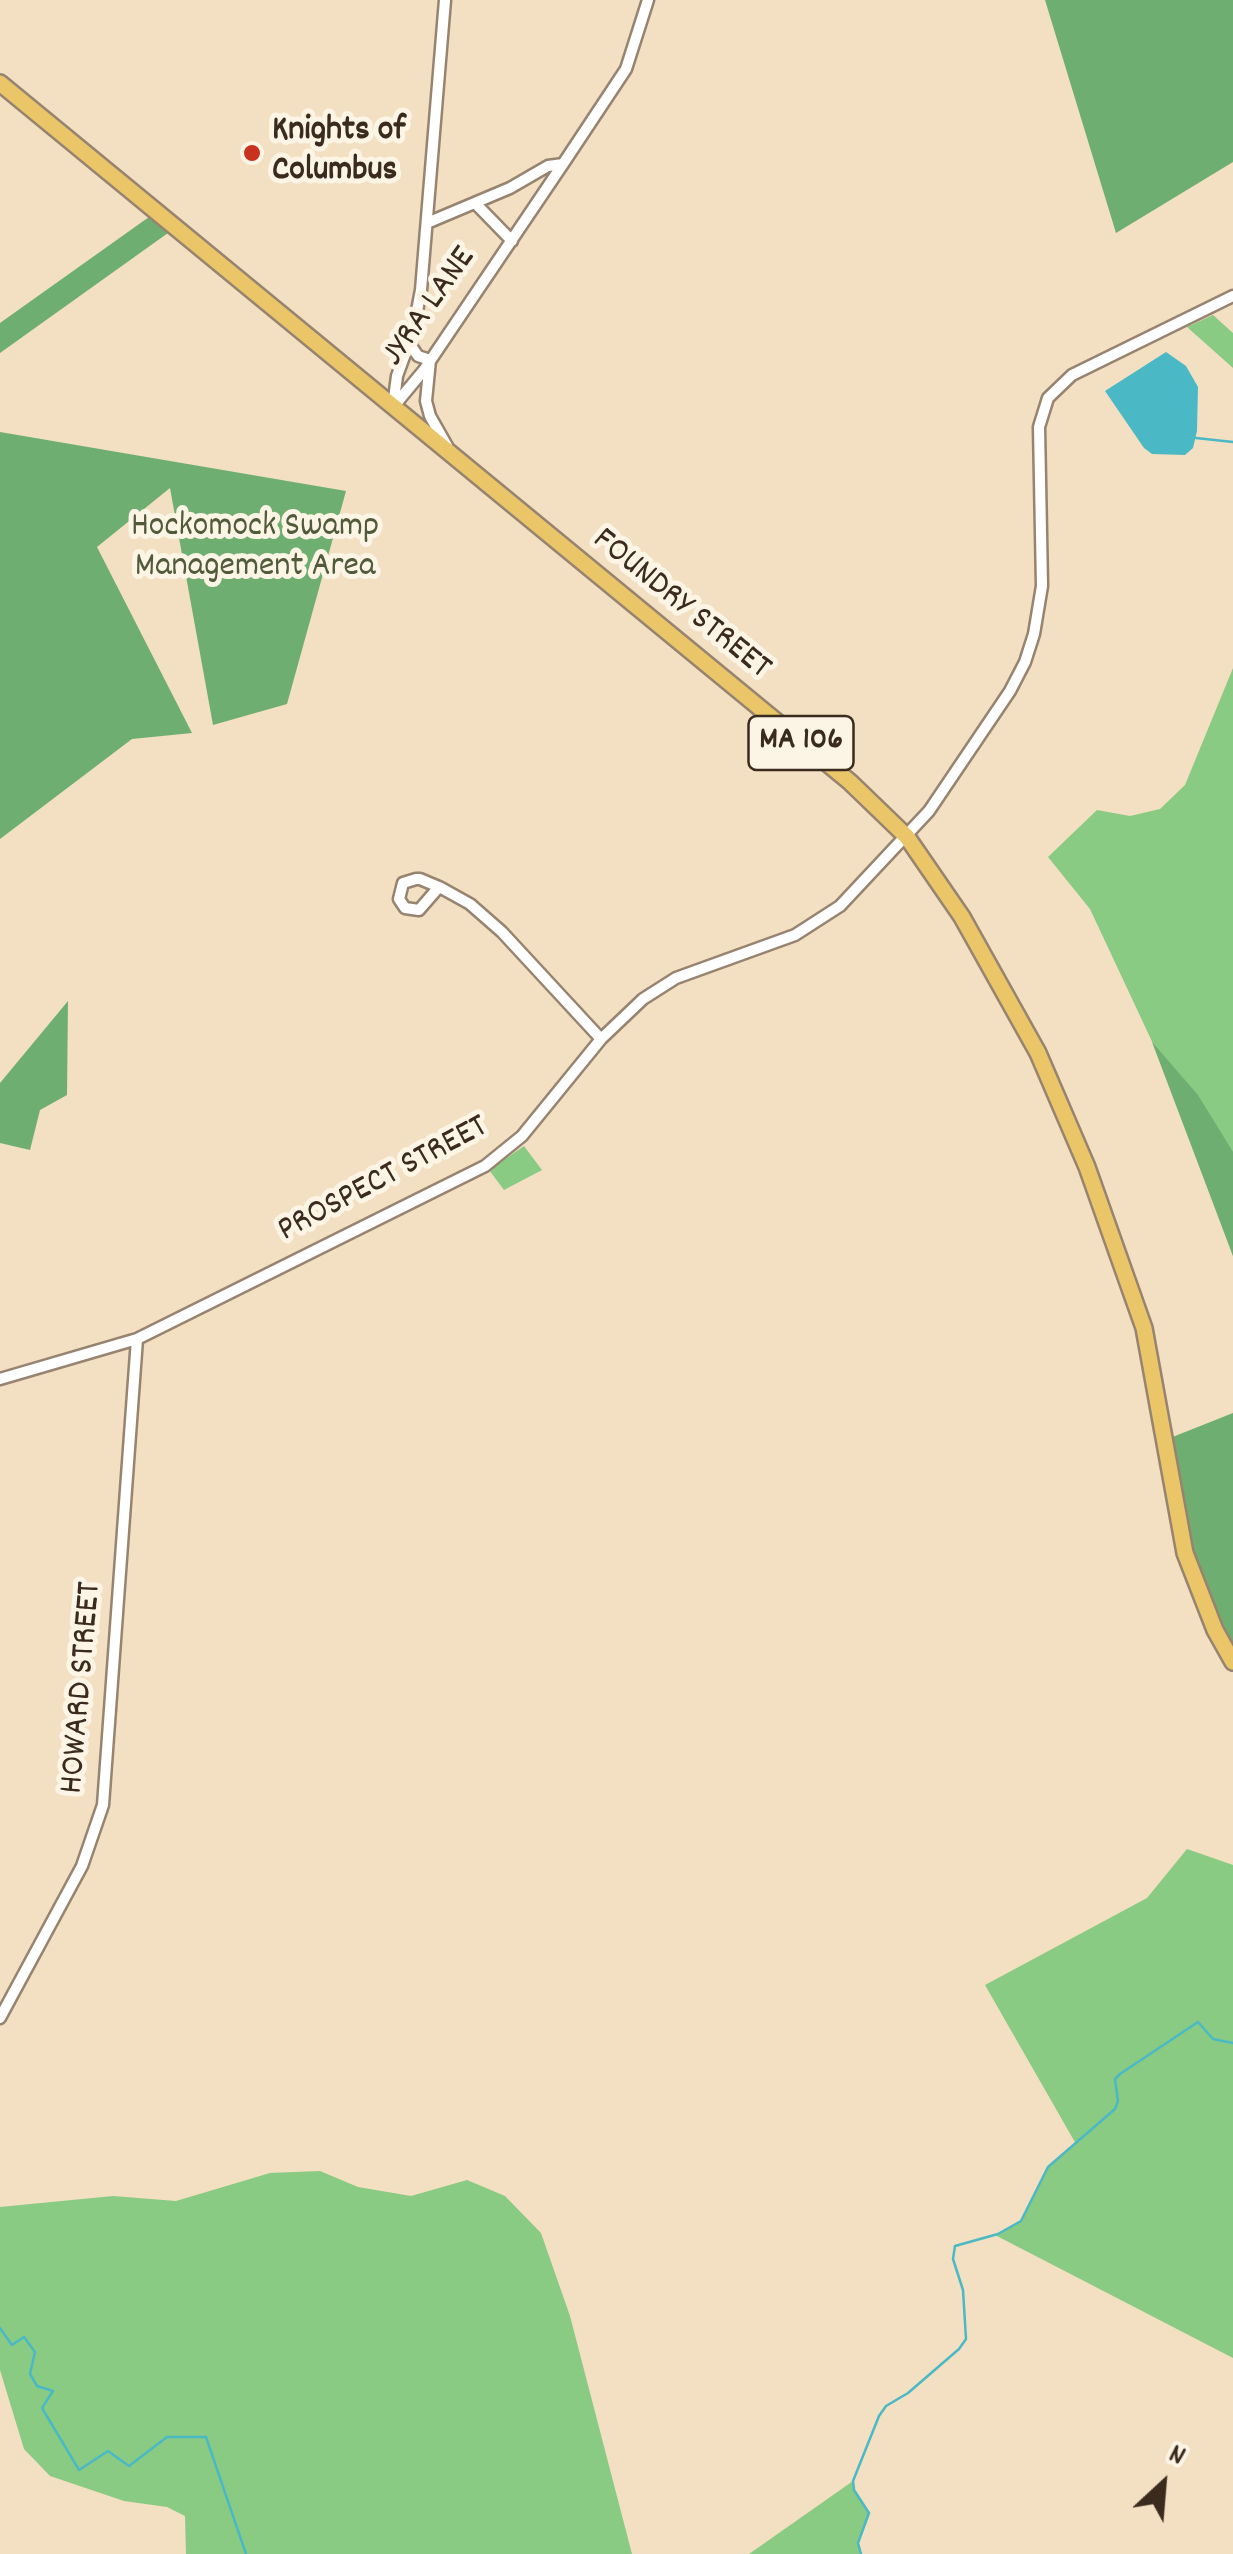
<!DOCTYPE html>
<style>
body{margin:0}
#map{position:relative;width:1233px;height:2554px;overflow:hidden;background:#f3dfc1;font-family:Dekko,sans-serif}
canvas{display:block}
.north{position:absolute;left:1113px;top:2434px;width:100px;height:100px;-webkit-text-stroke:8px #fcf5e5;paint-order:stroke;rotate:26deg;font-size:28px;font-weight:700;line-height:40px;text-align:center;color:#3b2a1e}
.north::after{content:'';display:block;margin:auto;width:35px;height:45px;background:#3b2a1e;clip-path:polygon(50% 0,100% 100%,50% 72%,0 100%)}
</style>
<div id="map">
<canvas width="1233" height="2554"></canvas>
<div class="north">N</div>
</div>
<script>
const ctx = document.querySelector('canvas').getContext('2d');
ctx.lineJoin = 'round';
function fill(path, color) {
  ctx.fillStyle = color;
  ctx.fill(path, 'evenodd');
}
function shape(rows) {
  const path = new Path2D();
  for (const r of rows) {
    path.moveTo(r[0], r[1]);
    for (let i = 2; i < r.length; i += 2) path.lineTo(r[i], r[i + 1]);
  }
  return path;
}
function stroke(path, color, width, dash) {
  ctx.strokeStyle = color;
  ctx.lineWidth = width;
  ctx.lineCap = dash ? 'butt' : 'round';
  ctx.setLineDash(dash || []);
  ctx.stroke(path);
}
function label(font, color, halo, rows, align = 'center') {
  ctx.font = font + ' Dekko,sans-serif';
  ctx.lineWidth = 10;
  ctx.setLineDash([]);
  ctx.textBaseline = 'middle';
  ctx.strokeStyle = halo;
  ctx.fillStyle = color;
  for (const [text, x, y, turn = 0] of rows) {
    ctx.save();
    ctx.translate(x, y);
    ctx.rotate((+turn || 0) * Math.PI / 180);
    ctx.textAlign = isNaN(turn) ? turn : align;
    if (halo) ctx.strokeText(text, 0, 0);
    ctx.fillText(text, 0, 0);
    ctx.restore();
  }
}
fill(shape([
 [1213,315,1233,333,1233,368,1187,327],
 [1233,668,1233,1256,1163,1065,1090,909,1048,857,1097,810,1130,816,1160,809,1185,785],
 [524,1146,542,1170,504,1190,489,1170],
 [1187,1849,1233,1865,1233,2358,995,2235,1021,2220,1048,2167,1076,2144,985,1985,1147,1898],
 [320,2171,358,2187,411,2196,467,2180,505,2196,541,2233,570,2316,632,2554,186,2554,185,2516,167,2507,124,2501,50,2476,24,2449,0,2370,0,2207,113,2196,176,2201,270,2173],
 [853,2481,854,2490,869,2513,858,2543,861,2554,749,2554]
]), '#89cb83');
fill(shape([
 [1045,0,1233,0,1233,162,1116,233],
 [149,217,168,233,0,353,0,323],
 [0,432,346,491,287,704,213,725,170,488,97,547,192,733,132,739,0,839],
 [68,1001,67,1095,40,1110,30,1150,0,1143,0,1083],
 [1152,1042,1198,1095,1233,1152,1233,1256],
 [1233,1413,1233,1649,1193,1550,1170,1438]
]), '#6eaf71');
fill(shape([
 [1166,352,1186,366,1198,387,1197,431,1193,448,1185,455,1152,454,1144,448,1105,391]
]), '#4bb9c5');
stroke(shape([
 [1196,438,1233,442],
 [0,2328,12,2345,24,2337,35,2352,30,2374,37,2386,53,2391,42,2408,79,2470,108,2451,129,2466,167,2437,206,2437,246,2554],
 [861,2554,858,2543,869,2513,854,2490,853,2481,879,2416,886,2406,908,2393,959,2349,966,2339,963,2290,953,2259,955,2246,998,2234,1021,2221,1048,2167,1115,2109,1118,2101,1115,2079,1120,2074,1198,2022,1213,2039,1233,2043]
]), '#4bb9c5', 2.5);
const street = shape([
 [476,204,512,241],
 [427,223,510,188,548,166,563,164,626,69,648,0],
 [409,343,418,356,430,360,426,401,430,416,447,446],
 [394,406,424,370,563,164],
 [393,407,397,376,413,332,421,290,445,0],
 [439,887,419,910,405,908,399,899,403,883,416,879,420,879,439,887,443,889,470,904,502,932,601,1039],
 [0,1379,137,1339,485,1166,522,1136,601,1039,643,999,676,978,795,935,840,906,929,811,1010,691,1025,662,1034,634,1042,586,1039,427,1048,398,1072,375,1233,296],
 [0,2018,82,1866,103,1805,137,1339]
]);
const primary = shape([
 [0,83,850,782,907,837,962,917,1038,1053,1087,1167,1144,1328,1185,1553,1215,1630,1233,1662]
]);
stroke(street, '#978470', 15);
stroke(primary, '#978470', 20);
stroke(street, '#fff', 10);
stroke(primary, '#eac669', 15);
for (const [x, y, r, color] of [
 [252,153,10,"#c8321e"]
]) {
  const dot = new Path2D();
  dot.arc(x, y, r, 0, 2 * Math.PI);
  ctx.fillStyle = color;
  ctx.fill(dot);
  stroke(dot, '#fcf5e5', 4);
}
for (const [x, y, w] of [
 [801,743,105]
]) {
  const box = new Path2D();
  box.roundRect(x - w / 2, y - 27, w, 54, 8);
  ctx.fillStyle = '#fcf5e5';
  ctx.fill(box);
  stroke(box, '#3b2a1e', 2.5);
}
label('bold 32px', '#3b2a1e', null, [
 ["MA 106",801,743]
]);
label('bold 35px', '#3b2a1e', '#fcf5e5', [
 ["Knights of",272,133],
 ["Columbus",272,173]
], 'left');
label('35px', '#3b2a1e', '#fcf5e5', [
 ["JYRA LANE",431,308,-55],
 ["FOUNDRY STREET",680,606,39],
 ["PROSPECT STREET",384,1181,-28],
 ["HOWARD STREET",84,1688,-85]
]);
label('35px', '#525a3c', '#fcf5e5', [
 ["Hockomock Swamp",255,529],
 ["Management Area",255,569]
]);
</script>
